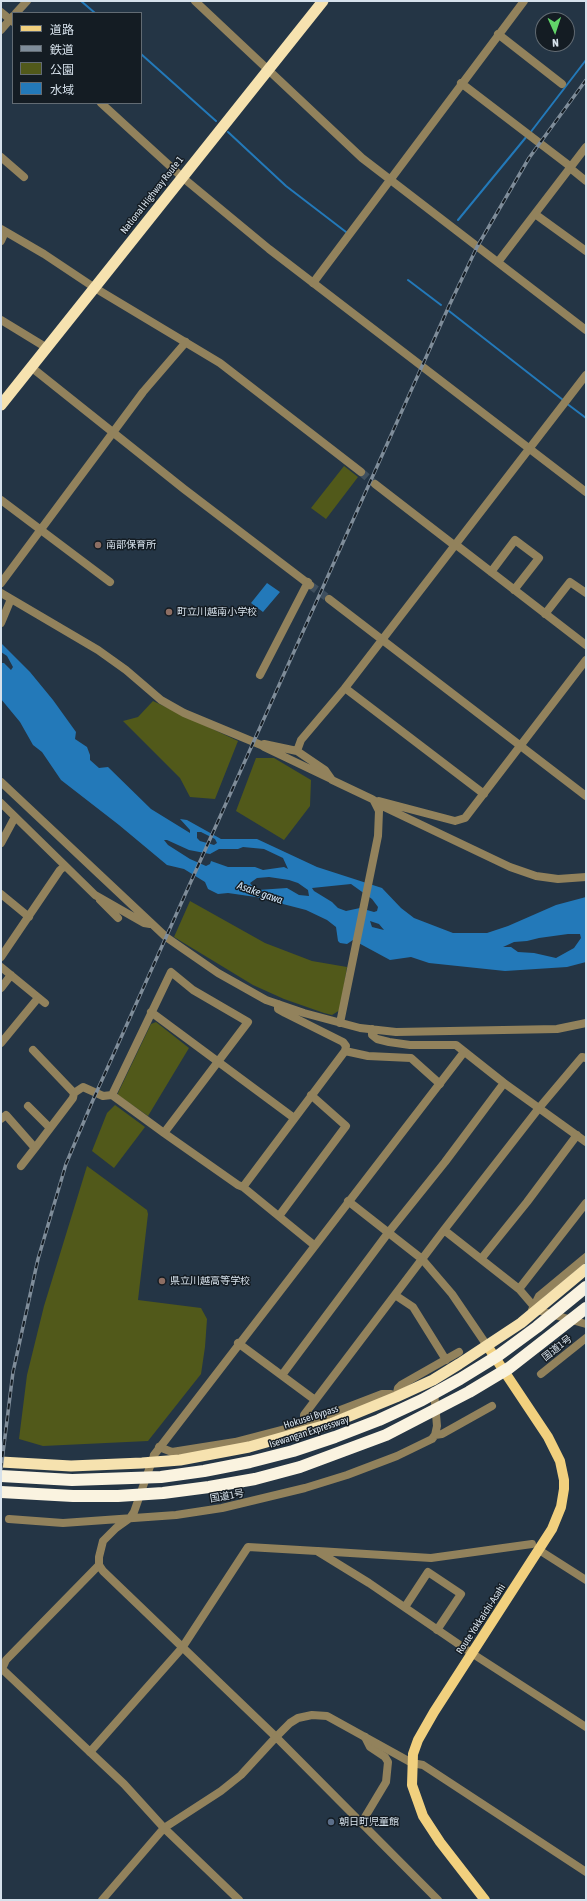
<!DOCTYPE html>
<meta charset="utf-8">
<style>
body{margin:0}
#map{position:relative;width:587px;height:1901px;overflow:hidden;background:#243545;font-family:"Asap Condensed","Noto Sans JP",sans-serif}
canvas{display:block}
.frame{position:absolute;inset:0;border:2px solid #d6e1eb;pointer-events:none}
.legend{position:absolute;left:12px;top:12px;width:130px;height:92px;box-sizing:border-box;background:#141c23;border:1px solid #626b73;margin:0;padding:5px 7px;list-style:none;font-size:12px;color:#d6e1eb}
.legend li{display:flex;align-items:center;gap:8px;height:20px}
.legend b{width:20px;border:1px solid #626b73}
.north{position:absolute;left:535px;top:12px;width:40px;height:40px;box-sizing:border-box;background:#141c23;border:1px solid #626b73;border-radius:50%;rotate:177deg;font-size:11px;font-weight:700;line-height:16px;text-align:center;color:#d6e1eb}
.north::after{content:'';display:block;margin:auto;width:14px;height:18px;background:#62d469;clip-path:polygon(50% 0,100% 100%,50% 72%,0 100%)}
</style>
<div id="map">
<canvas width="587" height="1901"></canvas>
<div class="frame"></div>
<ul class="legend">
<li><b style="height:5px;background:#f1d07e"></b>道路</li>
<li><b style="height:5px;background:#7f8d9a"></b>鉄道</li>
<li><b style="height:11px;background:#51591a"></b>公園</li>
<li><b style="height:11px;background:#2379b9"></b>水域</li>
</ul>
<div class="north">N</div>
</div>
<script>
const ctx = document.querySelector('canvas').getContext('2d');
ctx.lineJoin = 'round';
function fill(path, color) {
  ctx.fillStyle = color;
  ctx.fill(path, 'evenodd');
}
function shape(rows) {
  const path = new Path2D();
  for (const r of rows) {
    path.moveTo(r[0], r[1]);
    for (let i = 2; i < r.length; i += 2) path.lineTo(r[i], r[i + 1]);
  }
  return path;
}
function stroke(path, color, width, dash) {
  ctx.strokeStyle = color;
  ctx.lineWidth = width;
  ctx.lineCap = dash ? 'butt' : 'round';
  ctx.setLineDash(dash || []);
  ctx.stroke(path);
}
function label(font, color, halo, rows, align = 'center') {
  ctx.font = font + ' "Asap Condensed","Noto Sans JP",sans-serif';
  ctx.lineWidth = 3;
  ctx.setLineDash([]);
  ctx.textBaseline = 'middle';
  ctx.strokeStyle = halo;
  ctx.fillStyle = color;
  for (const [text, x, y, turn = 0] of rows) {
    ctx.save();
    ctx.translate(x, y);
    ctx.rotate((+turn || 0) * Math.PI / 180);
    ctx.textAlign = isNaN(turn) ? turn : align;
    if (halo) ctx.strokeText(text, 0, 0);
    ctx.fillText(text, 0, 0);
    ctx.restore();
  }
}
fill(shape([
 [344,466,358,477,326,519,311,508],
 [153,701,238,741,215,799,190,797,180,778,123,721,138,717],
 [256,758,274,758,311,780,310,806,284,840,236,811],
 [190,901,265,943,312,961,347,967,340,1010,332,1015,324,1013,284,999,253,985,174,937],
 [156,1022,189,1048,148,1116,118,1095,118,1093,151,1024],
 [115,1105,145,1127,114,1168,92,1151,107,1113],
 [87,1166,147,1210,148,1214,138,1300,201,1308,207,1319,205,1347,201,1374,148,1441,43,1446,19,1439,27,1375,44,1306]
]), '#51591a');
fill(shape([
 [267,583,280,592,263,612,251,603],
 [1,643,30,672,53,700,76,732,75,739,87,747,90,755,90,760,99,768,108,767,151,809,190,833,190,830,180,819,187,820,221,839,257,839,317,867,382,888,401,908,414,918,453,933,487,933,508,926,556,905,586,897,586,962,567,967,505,971,429,963,411,957,390,960,353,940,347,944,340,943,338,941,336,927,327,920,306,910,256,897,228,893,218,894,208,889,205,882,184,869,167,865,119,825,61,780,42,752,33,745,20,722,1,699,1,663,4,663,11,670,13,667,7,656,1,652],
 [197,832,201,832,215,839,217,843,214,845,200,841,197,838],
 [164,840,167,840,189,850,210,854,219,849,238,849,243,847,264,849,283,858,288,869,284,867,263,870,255,867,228,867,211,861,210,864,206,866,190,859,168,845],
 [269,877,289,880,298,883,308,890,309,896,299,895,287,888,258,890,253,887,250,883,257,878],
 [351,884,372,899,378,907,377,911,374,912,360,908,346,911,338,908,332,902,314,891,312,888],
 [370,921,379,924,384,930,372,927],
 [568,934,580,934,581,938,574,948,556,958,534,953,518,952,511,947,503,947,514,942,527,941,539,938]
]), '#2379b9');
stroke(shape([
 [81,1,95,13],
 [141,54,216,121],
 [228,132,286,186,346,232],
 [530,133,586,60],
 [458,220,527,136],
 [408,280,441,305],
 [449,311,563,400],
 [566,403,586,418]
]), '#2379b9', 2);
stroke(shape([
 [361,472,375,484],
 [310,585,329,599]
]), '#3f4f5e', 8, [8, 4]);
stroke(shape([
 [195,1,362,158,586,330],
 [16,13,27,1],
 [1,30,13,16],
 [498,34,562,84],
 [461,83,571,167],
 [1,157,24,177],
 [570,168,586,181],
 [535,214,586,251],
 [1,229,44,254,95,288,220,363,361,472],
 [1,241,5,232],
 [498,262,586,147],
 [313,283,524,1],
 [1,320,47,348],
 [31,367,184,489,310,585],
 [375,484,454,545],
 [1,500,110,582],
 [455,544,586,645],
 [491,572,515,540,539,558,514,590],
 [1,583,143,392,186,342],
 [1,593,98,650,126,670,161,700,184,713,261,745,264,744,297,751,325,770,332,780,372,799,384,807,510,867,536,876,558,879,586,877],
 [329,599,586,796],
 [545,614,570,582,586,593],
 [1,623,11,599],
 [260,675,308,582],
 [345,688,484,794],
 [264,747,331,779],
 [297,751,301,740,345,688,586,375],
 [1,782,166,937,218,973,266,1000,304,1013,360,1028,396,1032,557,1029,586,1023],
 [379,801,455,821,465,818,586,660],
 [1,803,95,895,144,923,150,924],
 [1,843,15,817],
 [1,894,29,917],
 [100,900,118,918],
 [1,957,60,870,65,866],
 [1,967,45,1003],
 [1,988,11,975],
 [151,1012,294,1118],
 [340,1023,378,836,379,811,374,801],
 [372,1029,372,1035,377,1039,389,1042,410,1045,456,1045,504,1083,586,1142],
 [1,1043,38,998],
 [345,1051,368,1056,411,1058,440,1084],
 [74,1093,83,1087,103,1096,112,1095],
 [28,1106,50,1128],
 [1,1119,6,1115,35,1148,73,1098,74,1093,33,1050],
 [164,1133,248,1022,193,990,171,972,112,1095,164,1133,238,1185,243,1187,314,1245],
 [21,1166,35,1148],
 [243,1187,345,1051,346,1046,343,1042,285,1013,278,1009,278,1004],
 [348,1201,422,1259],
 [279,1216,346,1126,311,1095],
 [444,1230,519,1289,537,1310,586,1324],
 [481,1259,527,1202,577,1135],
 [519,1289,586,1203],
 [395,1295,413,1307,446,1360],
 [532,1310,539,1296,586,1257],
 [238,1343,315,1400],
 [541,1374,586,1338],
 [282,1375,388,1233,445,1162,504,1083],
 [396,1397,398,1388,401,1385,459,1352],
 [304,1424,304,1415,444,1230,539,1108,582,1057,586,1058],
 [435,1435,442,1434,492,1406],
 [159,1447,172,1452,235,1442,304,1424,382,1394,391,1394,396,1397],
 [153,1458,134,1512,130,1518,116,1528,103,1541,99,1557,99,1565,103,1571,276,1737,438,1900],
 [9,1519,63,1523,176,1515,222,1508,305,1488,347,1475,397,1456,432,1439,435,1435,437,1426,434,1391],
 [539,1550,586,1580],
 [318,1551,431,1558,532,1544],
 [405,1607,428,1572,461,1594,437,1630],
 [1,1668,90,1752,182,1648,248,1547,317,1551,369,1583,473,1654,586,1727],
 [2,1669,6,1660,99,1565],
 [412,1763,423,1765,586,1872],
 [362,1822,386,1782,388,1762,385,1757,370,1747,365,1737],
 [164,1828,221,1791,241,1775,276,1737]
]), '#92825c', 8);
stroke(shape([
 [1,12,13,22],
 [101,103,182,177,269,249,586,492],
 [422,1259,452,1294,488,1347],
 [154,1455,464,1052],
 [276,1737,290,1723,298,1718,312,1715,327,1716,412,1763],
 [90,1752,124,1784,164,1828,239,1900],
 [102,1900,164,1828]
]), '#92825c', 8);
stroke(shape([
 [485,1900,440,1842,423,1816,412,1785,413,1754,418,1740,434,1712,552,1529,561,1507,564,1489,564,1480,560,1461,548,1437,488,1347]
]), '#f1d07e', 10);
stroke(shape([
 [1,405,323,1],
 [1,1462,71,1466,142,1463,180,1460,249,1447,330,1424,396,1397,433,1380,459,1364,521,1323,586,1269]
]), '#f6e2af', 11);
stroke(shape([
 [1,1476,72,1480,161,1477,204,1471,250,1462,293,1451,335,1437,379,1420,422,1400,460,1379,499,1355,537,1327,586,1287],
 [1,1492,73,1496,118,1496,163,1493,209,1487,255,1479,300,1467,386,1435,469,1392,509,1368,586,1308]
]), '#faf3e0', 12);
const rail = shape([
 [1,1469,13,1372,38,1259,66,1164,93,1100,449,306,477,247,529,158,586,80]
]);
stroke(rail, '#7f8d9a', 3.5);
stroke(rail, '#141c23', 2, [6]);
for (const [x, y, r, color] of [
 [98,545,4,"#8d6e63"],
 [169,612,4,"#8d6e63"],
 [162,1281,4,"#8d6e63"],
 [331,1822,4,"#5c6f8a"]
]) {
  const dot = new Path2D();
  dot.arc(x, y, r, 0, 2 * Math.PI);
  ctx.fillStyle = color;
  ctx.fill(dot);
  stroke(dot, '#141c23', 1.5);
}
label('10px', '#d6e1eb', '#141c23', [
 ["National Highway Route 1",152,195,-52],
 ["国道1号",557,1348,-38],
 ["Hokusei Bypass",311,1417,-18],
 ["Isewangan Expressway",309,1432,-18],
 ["国道1号",227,1496,-10],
 ["Route Yokkaichi-Asahi",481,1619,-57]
]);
label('10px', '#d6e1eb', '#141c23', [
 ["南部保育所",106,545],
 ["町立川越南小学校",177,612],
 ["県立川越高等学校",170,1281],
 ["朝日町児童館",339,1822]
], 'left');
label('italic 11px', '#d0e3f4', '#141c23', [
 ["Asake gawa",260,893,19]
]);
</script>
